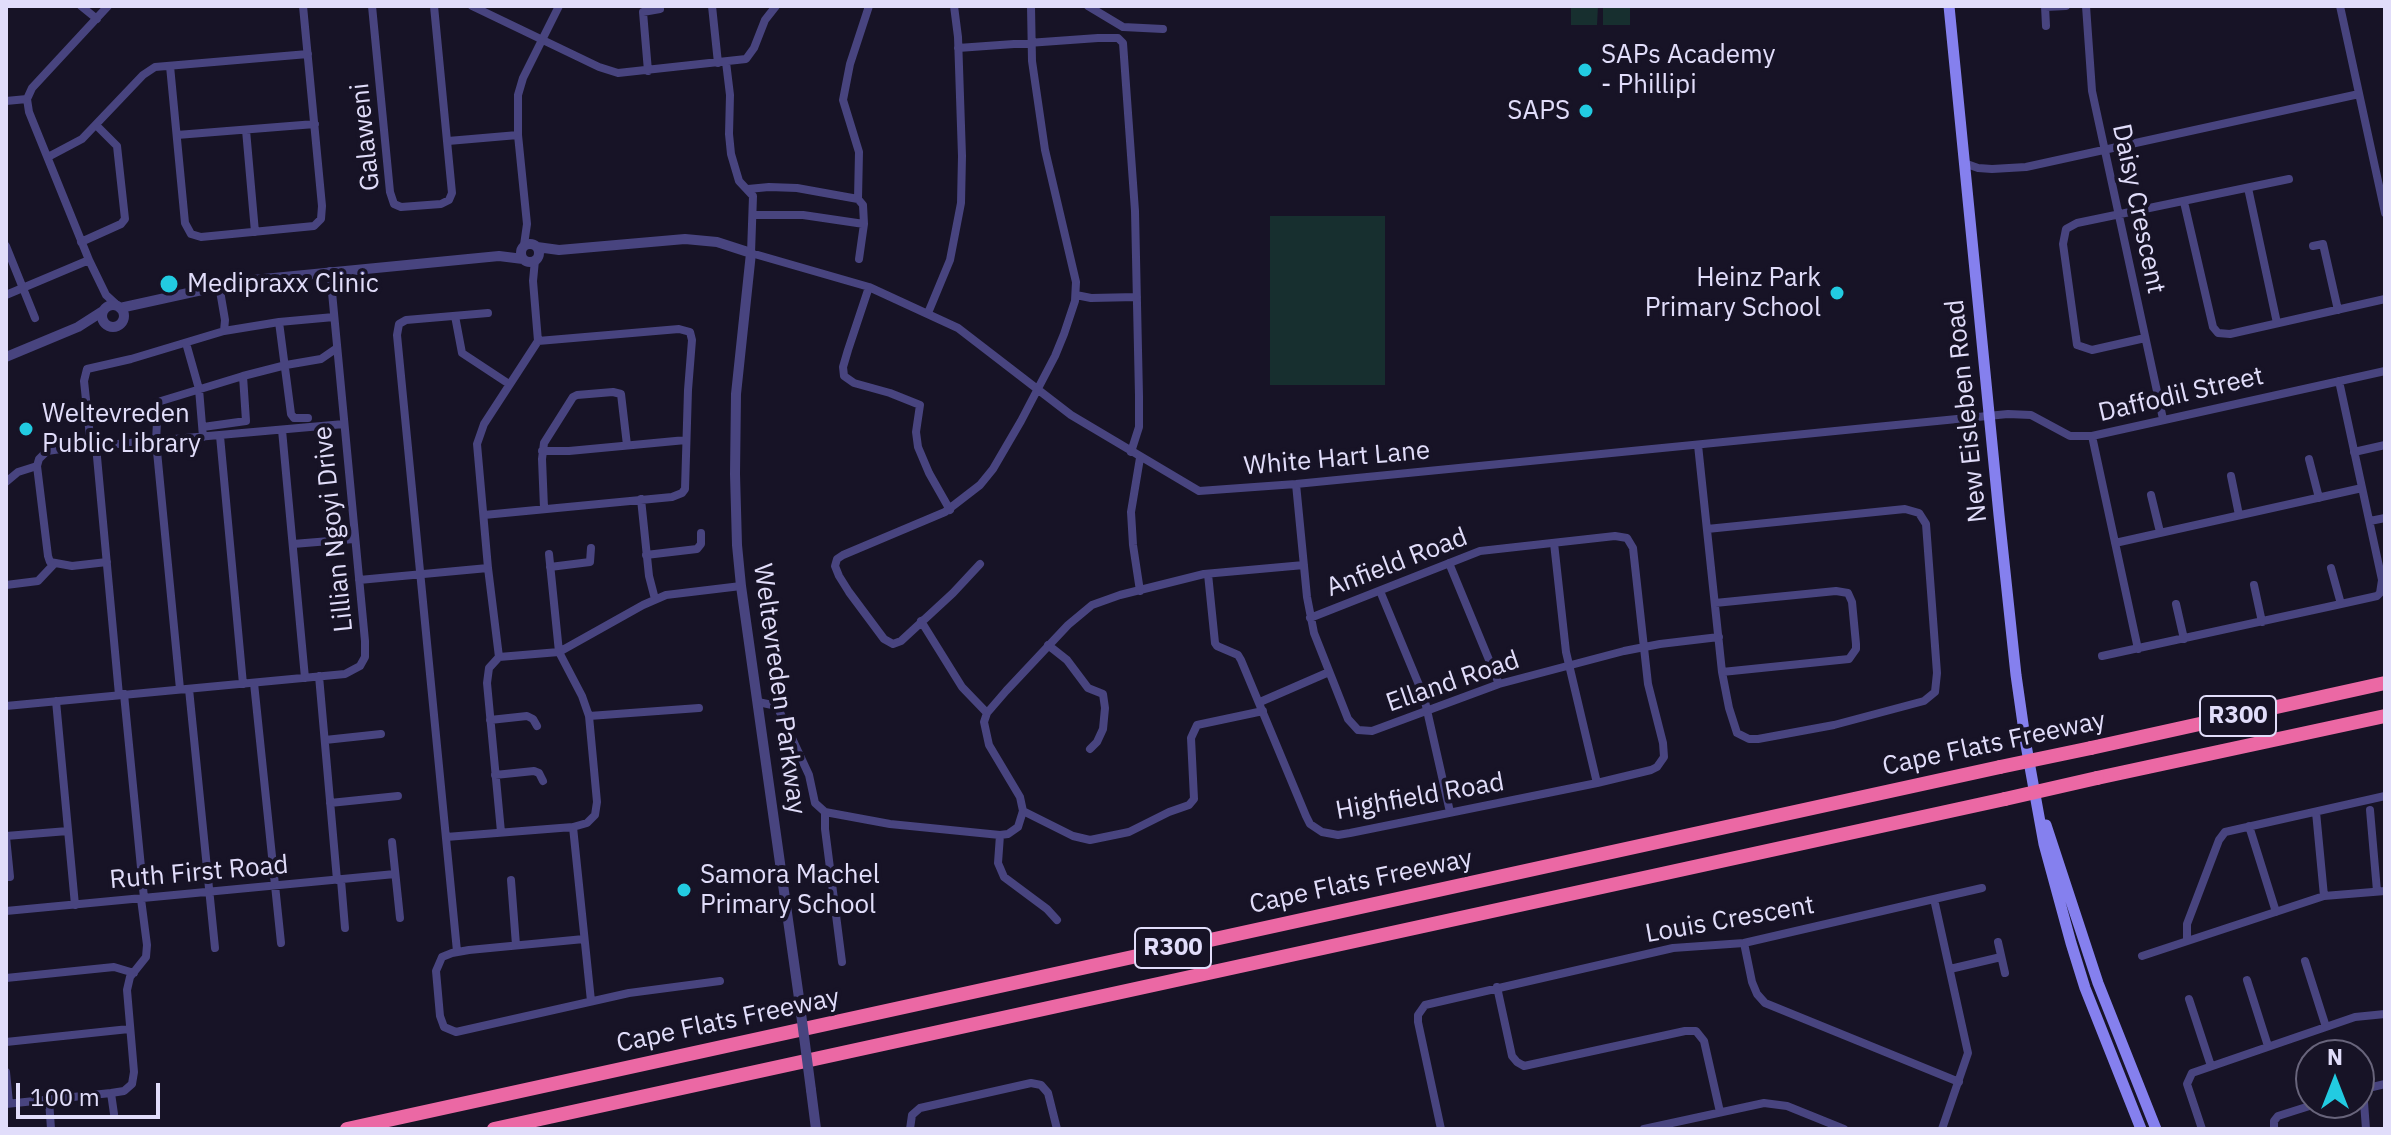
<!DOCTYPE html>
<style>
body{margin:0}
#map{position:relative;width:2391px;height:1135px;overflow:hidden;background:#171326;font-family:"IBM Plex Sans",sans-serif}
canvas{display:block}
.frame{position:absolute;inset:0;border:8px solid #e1ddfa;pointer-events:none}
.north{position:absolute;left:2295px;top:1039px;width:80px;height:80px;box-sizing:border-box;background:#171326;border:2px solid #68647b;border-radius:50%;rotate:0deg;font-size:22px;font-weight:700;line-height:32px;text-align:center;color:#e1ddfa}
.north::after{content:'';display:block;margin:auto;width:28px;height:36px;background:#22cbe1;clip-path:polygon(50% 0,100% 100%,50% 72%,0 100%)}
.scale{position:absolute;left:16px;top:1083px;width:144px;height:36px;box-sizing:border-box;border:4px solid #e1ddfa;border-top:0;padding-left:10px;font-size:24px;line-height:28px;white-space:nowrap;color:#e1ddfa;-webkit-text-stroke:6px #171326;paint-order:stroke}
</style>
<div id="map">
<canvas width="2391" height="1135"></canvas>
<div class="frame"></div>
<div class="north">N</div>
<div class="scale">100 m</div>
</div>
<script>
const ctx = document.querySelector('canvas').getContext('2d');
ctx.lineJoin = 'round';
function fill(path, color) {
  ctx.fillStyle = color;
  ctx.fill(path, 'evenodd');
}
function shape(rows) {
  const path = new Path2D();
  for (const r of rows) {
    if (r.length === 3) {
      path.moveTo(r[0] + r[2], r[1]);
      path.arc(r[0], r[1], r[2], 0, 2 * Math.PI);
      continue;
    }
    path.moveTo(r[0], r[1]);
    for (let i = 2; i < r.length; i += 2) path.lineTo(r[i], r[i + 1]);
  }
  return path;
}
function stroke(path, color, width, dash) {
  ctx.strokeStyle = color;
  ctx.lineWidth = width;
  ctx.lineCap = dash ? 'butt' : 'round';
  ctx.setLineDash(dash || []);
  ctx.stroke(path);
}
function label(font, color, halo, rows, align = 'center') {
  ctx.font = font + ' "IBM Plex Sans",sans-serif';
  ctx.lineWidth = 8;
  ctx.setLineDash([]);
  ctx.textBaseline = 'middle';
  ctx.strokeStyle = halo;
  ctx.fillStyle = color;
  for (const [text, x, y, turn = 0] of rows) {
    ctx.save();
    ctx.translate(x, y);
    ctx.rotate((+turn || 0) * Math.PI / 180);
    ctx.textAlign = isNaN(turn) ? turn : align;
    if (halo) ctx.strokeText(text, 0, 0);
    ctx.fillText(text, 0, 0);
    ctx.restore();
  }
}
fill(shape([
 [1571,6,1598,6,1597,25,1571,25],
 [1603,6,1630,6,1630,25,1603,25],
 [1270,216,1385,216,1385,385,1270,385]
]), '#172f2f');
stroke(shape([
 [81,6,97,19],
 [372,6,390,192,394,204,401,207,441,204,449,200,452,193,434,6],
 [472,6,599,67,618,73,746,59,754,48,765,20,776,6],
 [712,6,718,63],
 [1088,6,1123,27,1163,29],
 [2045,6,2046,26],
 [2086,6,2092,91,2163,419],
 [2340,6,2385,213],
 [2045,7,2066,6],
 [958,48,1098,38,1118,38,1123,43,1135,211,1139,396,1139,427,1131,452],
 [726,62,730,95,729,134,731,154,739,181,753,196,751,253,869,287,958,328,1071,415,1199,491,1296,484,2008,414,2031,415,2070,436,2092,436,2385,371],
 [170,66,185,223,191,234,201,237,314,226,321,219,322,206,303,6],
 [648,71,643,12,660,9],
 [27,99,29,112,89,260,106,295,118,306],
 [27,99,32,88,108,6],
 [6,101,27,99],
 [246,130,255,232],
 [177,135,315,124],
 [448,141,518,135],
 [48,157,82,139,143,75,155,67,308,54],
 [1964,163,1978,168,1992,169,2026,167,2359,94],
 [2248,188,2277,323],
 [748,189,769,187,797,188,858,199,863,205,864,224,859,259],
 [858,199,859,152,843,100,850,64,869,6],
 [2184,202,2213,327,2218,333,2230,334,2385,299],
 [754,215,803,215,864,224],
 [81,242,121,224,125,219,117,146,96,125],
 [524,245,527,224,518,135,518,95,523,78,559,6],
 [6,246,35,318],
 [2313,246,2323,244,2338,310],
 [869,287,848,350,843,367,844,376,854,383,890,393,920,405,916,432,918,447,929,473,950,510],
 [6,295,89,260],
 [1076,295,1091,298,1137,297],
 [928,313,950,260,961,203,962,156,958,37,954,6],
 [455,316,462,353,509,384],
 [279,322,334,317],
 [224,331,279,322,291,414,294,418,308,418],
 [2145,338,2092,350,2077,345,2063,244,2066,229,2077,223,2289,179],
 [186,343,199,389,203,437],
 [203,427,246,421,243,376],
 [282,430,305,678],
 [220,436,243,684],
 [2092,436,2138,649],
 [1698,445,1722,672,1729,708,1737,733,1749,739,1758,739,1834,725,1924,701,1935,692,1937,673,1926,524,1919,513,1905,509,1707,529],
 [91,446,84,381,87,369,131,359,224,331,225,320,219,285],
 [96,446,119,695],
 [542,451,569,451,686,440],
 [2354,452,2385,445],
 [2309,459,2319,498],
 [37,466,39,459,47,451,61,449,344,424],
 [37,466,48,556,50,562,72,566,107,562],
 [2231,476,2239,515],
 [6,482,18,472,37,466],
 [1296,484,1307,597,1314,633,1348,719,1358,730,1372,731,1499,684,1624,651,1660,644,1719,637],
 [2151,495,2160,532],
 [641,499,649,576,655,599],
 [544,508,542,459,544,443,573,397,577,395,613,392,621,394,627,445],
 [484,515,672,497,682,493,685,489,688,390,692,340,690,332,679,329,538,341],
 [2370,521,2385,518],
 [1554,543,1566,652,1597,783],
 [2115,543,2362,488],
 [293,544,354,539],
 [646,555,697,549,701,544,701,533],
 [1449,563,1499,684],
 [980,564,953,593,901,641,893,644,884,639,849,592,839,576,835,566,837,559,843,555,945,512,980,485,993,469,1021,421,1055,356,1064,334,1075,301,1076,282,1045,150,1032,61,1031,6],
 [550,567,590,562,591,548],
 [2331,568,2341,604],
 [1208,574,1215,643,1217,646,1238,655,1241,660,1306,816,1310,824,1322,832,1338,835,1350,833,1597,783,1651,770,1657,767,1664,757,1663,743,1648,684,1633,548,1627,538,1615,536,1480,551,1310,618],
 [359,580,488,568],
 [6,585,38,581,54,564],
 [2254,585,2262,622],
 [1140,591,1133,545,1131,512,1140,458],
 [1380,591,1424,697,1450,812],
 [1715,603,1836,591,1848,593,1852,602,1856,644,1856,649,1849,659,1722,672],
 [2176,604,2184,639],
 [921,621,962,687,987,713],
 [1048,645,1067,660,1088,688,1103,694,1105,708,1103,729,1097,742,1090,749],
 [2102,656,2341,604,2377,596,2380,593,2382,580,2339,381],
 [499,657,488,568,477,444,484,424,538,341,533,281,535,260],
 [499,657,559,652,643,605,666,595,741,586],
 [499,657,489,668,487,683,501,832],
 [319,676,337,880],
 [254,683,281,943],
 [180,689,156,441,158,403,161,401,243,376,286,365,321,359,337,348],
 [189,689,215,948],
 [124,694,144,898],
 [56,701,75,905],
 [758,702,777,706,809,775,815,803,825,812,890,824,1000,835,1008,834,1018,827,1023,811,1020,797,989,745,984,722,987,713,1006,691,1068,625,1092,605,1120,595,1204,574,1304,565],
 [1260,702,1329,672],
 [6,706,345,674,360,666,365,657,365,641,330,271],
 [589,716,699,708],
 [490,720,527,716,533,719,537,726],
 [325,740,381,734],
 [495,775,534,771,539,773,543,781],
 [330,803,398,796],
 [2370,810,2377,891],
 [1023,811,1073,836,1090,840,1129,832,1169,812,1189,805,1194,799,1191,738,1197,725,1263,711],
 [825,812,825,829,842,962],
 [2316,812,2324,896],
 [2249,826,2276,912],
 [573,827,591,1001],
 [1000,835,998,863,1004,877,1047,909,1057,920],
 [6,836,68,831],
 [6,837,10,877],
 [446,837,573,827,587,823,595,815,597,802,589,716,582,696,559,652,549,554],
 [392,842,400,918],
 [341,880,345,928],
 [511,880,516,945],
 [1934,899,1982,888],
 [6,911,395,874],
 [584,939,469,950,452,953,442,957,436,971,440,1016,444,1027,456,1032,629,993,720,981],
 [2187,941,2187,924,2219,840,2225,832,2385,796],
 [1998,942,2005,973],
 [1744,943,1752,982,1757,994,1765,1003,1959,1082],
 [457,951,397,335,399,324,406,320,488,313],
 [2142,956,2324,896,2385,891],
 [2305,961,2326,1027],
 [1950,969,2001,957],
 [6,978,114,967,134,973],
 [2247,980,2268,1046],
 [1497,987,1512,1056,1517,1062,1524,1066,1685,1031,1696,1031,1704,1041,1720,1112],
 [2189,999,2211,1066],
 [6,1042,129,1029],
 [6,1072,9,1103],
 [2363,1089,2366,1129],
 [2360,1090,2385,1084],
 [111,1093,114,1114],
 [49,1100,51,1129],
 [6,1104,111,1093,124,1091,132,1084,134,1072,127,990,130,977,146,957,147,945,141,899],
 [910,1129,912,1115,920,1108,1031,1083,1041,1085,1048,1093,1057,1129],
 [1441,1129,1418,1022,1418,1015,1425,1005,1673,948,1744,943,1934,899,1968,1053,1942,1129],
 [1644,1129,1764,1103,1787,1106,1844,1129],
 [2202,1129,2187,1084,2192,1073,2355,1017,2385,1014],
 [2274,1129,2274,1121,2278,1116,2319,1103]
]), '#48447f', 8);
stroke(shape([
 [530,253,9],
 [537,247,559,250,685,239,717,242,751,253,736,394,735,474,737,545,741,586,799,998],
 [113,316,11],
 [120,308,243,281,499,256,523,259],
 [6,357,78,327,103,311],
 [811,1090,816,1129]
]), '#48447f', 10);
stroke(shape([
 [1949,6,1999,515,2016,675,2026,745,2044,844,2071,943,2085,988,2141,1129],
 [2046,825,2098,983,2156,1129]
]), '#8580ee', 11);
stroke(shape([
 [2091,748,2385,683],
 [2097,778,2385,716],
 [347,1129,2000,767],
 [494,1129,2005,799]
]), '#eb68a4', 14);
stroke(shape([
 [799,998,811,1090]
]), '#48447f', 10);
stroke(shape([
 [2000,767,2091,748],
 [2005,799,2097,778]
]), '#eb68a4', 14);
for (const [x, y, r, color] of [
 [1585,70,8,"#22cbe1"],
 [1586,111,8,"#22cbe1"],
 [169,284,10,"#22cbe1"],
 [1837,293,8,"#22cbe1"],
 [26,429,8,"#22cbe1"],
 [684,890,8,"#22cbe1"]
]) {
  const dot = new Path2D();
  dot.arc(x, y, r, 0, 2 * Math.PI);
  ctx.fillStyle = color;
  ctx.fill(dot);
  stroke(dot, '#171326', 3);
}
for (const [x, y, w] of [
 [2238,716,76],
 [1173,948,76]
]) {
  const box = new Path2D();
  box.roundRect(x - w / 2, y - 20, w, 40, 6);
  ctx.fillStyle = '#171326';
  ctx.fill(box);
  stroke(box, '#e1ddfa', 2);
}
label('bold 24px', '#e1ddfa', null, [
 ["R300",2238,716],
 ["R300",1173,948]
]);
label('26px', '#e1ddfa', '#171326', [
 ["SAPs Academy",1601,55],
 ["- Phillipi",1601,85],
 ["SAPS",1570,111,"right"],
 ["Heinz Park",1821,278,"right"],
 ["Primary School",1821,308,"right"],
 ["Medipraxx Clinic",187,284],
 ["Weltevreden",42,414],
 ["Public Library",42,444],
 ["Samora Machel",700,875],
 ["Primary School",700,905]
], 'left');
label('26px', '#e1ddfa', '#171326', [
 ["Galaweni",366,137,-96],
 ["Daisy Crescent",2138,209,78],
 ["Daffodil Street",2181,395,-13],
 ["New Eisleben Road",1967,411,-96],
 ["White Hart Lane",1337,459,-5],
 ["Lillian Ngoyi Drive",334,529,-96],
 ["Anfield Road",1397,563,-21],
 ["Elland Road",1453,682,-19],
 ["Weltevreden Parkway",779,689,82],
 ["Cape Flats Freeway",1994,744,-12],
 ["Highfield Road",1420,797,-10],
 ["Ruth First Road",199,873,-5],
 ["Cape Flats Freeway",1361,882,-12],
 ["Louis Crescent",1730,920,-10],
 ["Cape Flats Freeway",728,1021,-12]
]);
</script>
